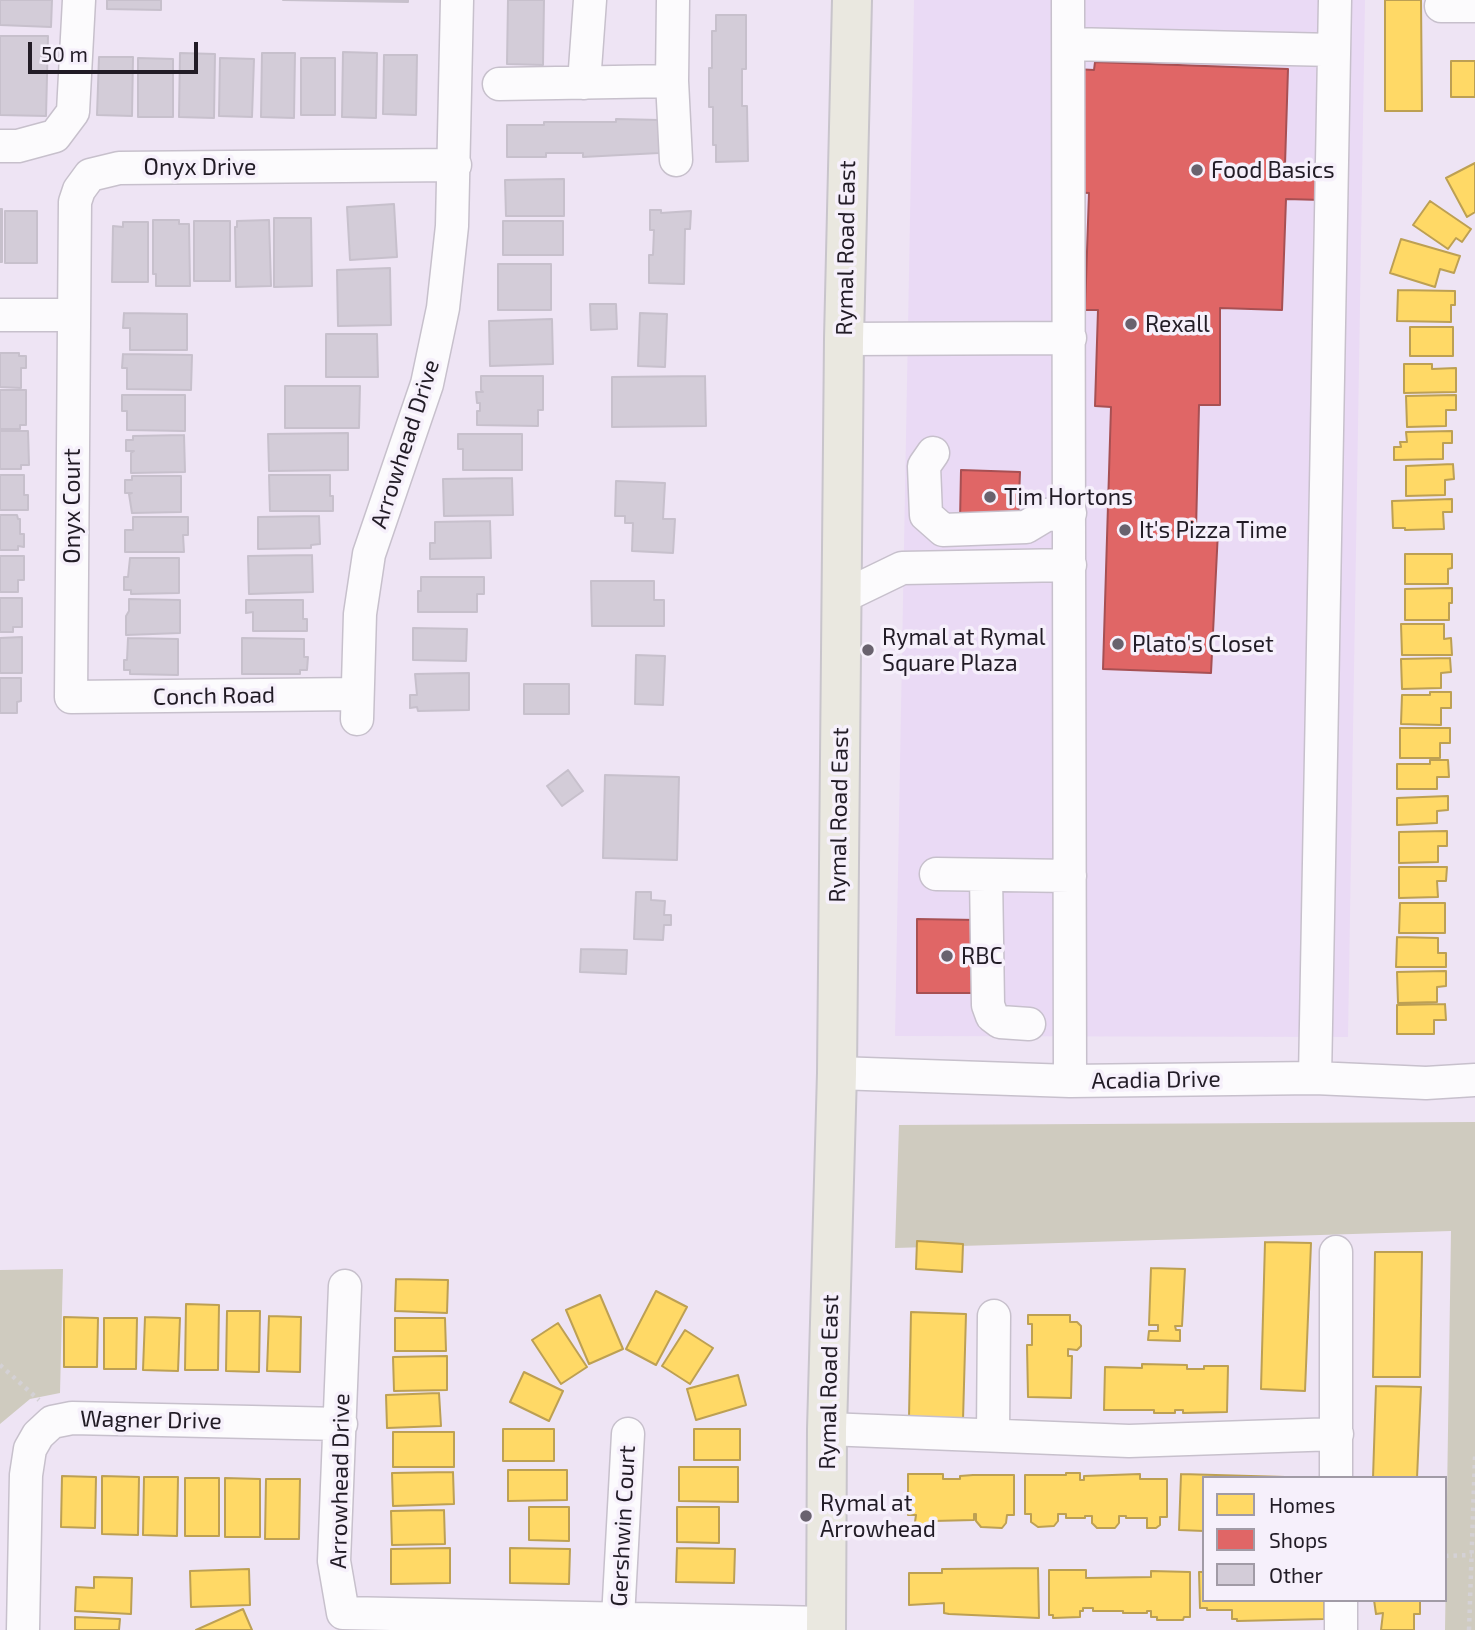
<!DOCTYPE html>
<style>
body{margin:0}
#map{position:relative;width:1475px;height:1630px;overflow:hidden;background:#eee4f4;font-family:"Exo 2",sans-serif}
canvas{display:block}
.legend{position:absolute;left:1202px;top:1476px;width:245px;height:126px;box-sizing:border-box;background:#f6f0fb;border:2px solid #a19ba6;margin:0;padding:9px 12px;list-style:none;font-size:21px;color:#221c26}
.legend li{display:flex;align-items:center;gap:14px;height:35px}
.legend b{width:35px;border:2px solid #a19ba6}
.scale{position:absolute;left:28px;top:42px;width:170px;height:32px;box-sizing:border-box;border:4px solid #221c26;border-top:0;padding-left:9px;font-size:21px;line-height:24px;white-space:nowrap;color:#221c26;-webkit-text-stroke:5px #f6f0fb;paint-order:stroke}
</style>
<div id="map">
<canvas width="1475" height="1630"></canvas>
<ul class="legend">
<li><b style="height:19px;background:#ffd966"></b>Homes</li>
<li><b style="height:19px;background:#e06666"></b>Shops</li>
<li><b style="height:19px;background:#d3ccd8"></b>Other</li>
</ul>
<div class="scale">50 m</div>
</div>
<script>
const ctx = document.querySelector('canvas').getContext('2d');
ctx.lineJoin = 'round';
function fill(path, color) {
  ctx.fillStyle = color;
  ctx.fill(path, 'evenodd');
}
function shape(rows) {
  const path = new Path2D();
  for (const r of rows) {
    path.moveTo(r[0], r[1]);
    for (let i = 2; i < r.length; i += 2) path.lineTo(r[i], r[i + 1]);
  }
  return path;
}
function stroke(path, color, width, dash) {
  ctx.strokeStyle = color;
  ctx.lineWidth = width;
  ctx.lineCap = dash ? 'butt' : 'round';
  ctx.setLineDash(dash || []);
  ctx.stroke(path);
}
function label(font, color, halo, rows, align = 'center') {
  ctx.font = font + ' "Exo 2",sans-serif';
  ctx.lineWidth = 7;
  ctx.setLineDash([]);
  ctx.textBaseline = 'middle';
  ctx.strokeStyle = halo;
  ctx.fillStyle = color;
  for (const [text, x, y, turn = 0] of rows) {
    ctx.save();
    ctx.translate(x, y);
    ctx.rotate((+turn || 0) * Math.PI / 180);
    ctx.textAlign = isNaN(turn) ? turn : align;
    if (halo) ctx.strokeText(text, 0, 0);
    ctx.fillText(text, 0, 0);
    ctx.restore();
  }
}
fill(shape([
 [914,0,1365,0,1348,1037,895,1036]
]), '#eadaf5');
fill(shape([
 [1475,1122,1475,1630,1445,1630,1451,1231,895,1248,899,1125],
 [63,1269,60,1393,30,1399,0,1424,0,1270]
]), '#cfcbbf');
const homes = shape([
 [1385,0,1421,0,1422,111,1385,111,1385,0],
 [1451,61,1475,61,1475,97,1451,97,1451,61],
 [1475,163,1475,212,1467,217,1446,178,1475,163],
 [1430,201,1471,229,1462,242,1456,238,1448,249,1413,225,1430,201],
 [1401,239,1460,256,1454,273,1440,269,1435,287,1390,273,1401,239],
 [1398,290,1455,291,1455,305,1451,305,1451,322,1397,321,1398,290],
 [1410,327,1453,327,1453,356,1410,356,1410,327],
 [1404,364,1432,364,1432,369,1456,368,1456,392,1404,393,1404,364],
 [1456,395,1456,410,1446,410,1446,426,1407,427,1406,396,1456,395],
 [1452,431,1452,443,1443,443,1443,459,1394,460,1394,447,1401,447,1400,442,1407,442,1406,432,1452,431],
 [1453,464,1454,479,1445,480,1445,495,1406,496,1406,466,1453,464],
 [1452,499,1452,512,1443,512,1444,529,1405,530,1405,528,1393,528,1392,501,1452,499],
 [1405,554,1452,554,1452,568,1448,569,1448,584,1405,584,1405,554],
 [1452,588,1452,603,1449,603,1449,620,1405,620,1405,589,1452,588],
 [1401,624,1444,624,1444,639,1451,638,1452,655,1402,655,1401,624],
 [1450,658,1451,672,1441,673,1441,688,1402,689,1401,659,1450,658],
 [1430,692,1451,692,1451,708,1441,708,1441,725,1401,724,1402,695,1430,695,1430,692],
 [1400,728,1450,728,1450,743,1440,743,1440,758,1400,758,1400,728],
 [1430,760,1448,760,1449,777,1437,777,1437,789,1397,789,1397,764,1430,764,1430,760],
 [1448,796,1448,810,1437,811,1437,823,1397,825,1397,798,1448,796],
 [1447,831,1447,846,1438,846,1438,862,1399,863,1399,832,1447,831],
 [1399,867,1447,867,1446,881,1437,881,1438,897,1399,898,1399,867],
 [1400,903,1445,903,1445,933,1399,933,1400,903],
 [1397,937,1438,938,1438,953,1446,953,1446,967,1396,967,1397,937],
 [1446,971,1446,986,1437,987,1437,1002,1398,1003,1397,972,1446,971],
 [1445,1004,1446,1020,1434,1020,1434,1034,1397,1034,1397,1005,1445,1004],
 [917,1241,963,1244,962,1272,916,1269,917,1241],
 [1265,1242,1311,1243,1305,1391,1261,1389,1265,1242],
 [1375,1252,1422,1252,1420,1377,1373,1377,1375,1252],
 [1151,1268,1185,1269,1182,1326,1175,1326,1176,1330,1180,1330,1180,1341,1148,1340,1149,1331,1158,1331,1158,1325,1149,1325,1151,1268],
 [396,1279,448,1280,447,1313,395,1311,396,1279],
 [656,1291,687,1307,656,1365,626,1349,656,1291],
 [600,1295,623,1349,589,1364,566,1310,600,1295],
 [186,1304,219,1305,218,1370,185,1370,186,1304],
 [227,1311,260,1311,259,1372,226,1371,227,1311],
 [911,1312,966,1314,963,1420,909,1418,911,1312],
 [1028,1315,1070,1315,1070,1322,1077,1322,1081,1326,1081,1346,1077,1350,1068,1349,1068,1356,1072,1356,1071,1398,1028,1397,1027,1345,1032,1345,1032,1324,1028,1324,1028,1315],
 [269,1316,301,1317,300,1372,267,1371,269,1316],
 [64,1317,98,1318,97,1367,64,1367,64,1317],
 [145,1317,180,1318,178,1371,143,1370,145,1317],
 [104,1318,137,1318,136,1369,104,1369,104,1318],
 [395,1318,445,1318,446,1351,395,1351,395,1318],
 [558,1323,587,1367,561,1384,532,1340,558,1323],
 [685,1330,713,1348,690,1384,662,1366,685,1330],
 [447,1356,447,1390,394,1391,393,1357,447,1356],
 [1142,1364,1187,1365,1187,1369,1204,1369,1204,1366,1228,1366,1227,1412,1183,1413,1183,1410,1175,1410,1175,1413,1154,1413,1154,1410,1104,1410,1105,1367,1142,1368,1142,1364],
 [524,1372,563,1391,549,1421,510,1402,524,1372],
 [738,1375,746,1405,696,1420,687,1389,738,1375],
 [1376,1386,1421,1387,1417,1478,1373,1478,1376,1386],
 [439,1393,441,1426,387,1428,386,1395,439,1393],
 [503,1429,554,1429,554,1461,503,1461,503,1429],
 [694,1429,740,1429,740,1460,694,1460,694,1429],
 [393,1432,454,1432,454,1467,393,1467,393,1432],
 [679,1467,738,1467,738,1502,679,1501,679,1467],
 [508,1470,567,1470,567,1500,508,1501,508,1470],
 [453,1472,454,1504,393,1506,392,1473,453,1472],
 [1066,1473,1080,1473,1080,1480,1084,1480,1084,1476,1140,1474,1140,1479,1167,1479,1167,1517,1160,1517,1160,1525,1156,1528,1147,1528,1147,1518,1126,1518,1126,1516,1119,1516,1119,1523,1115,1528,1097,1528,1092,1523,1092,1516,1085,1516,1085,1518,1066,1518,1066,1514,1058,1514,1058,1521,1054,1526,1038,1527,1031,1522,1031,1514,1025,1514,1025,1475,1066,1475,1066,1473],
 [908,1474,943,1474,943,1479,960,1479,960,1476,973,1475,1014,1475,1014,1515,1007,1515,1006,1523,1002,1528,981,1527,976,1521,976,1514,974,1514,974,1520,933,1521,934,1527,921,1527,915,1522,916,1515,908,1515,908,1474],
 [1181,1474,1320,1478,1204,1478,1204,1531,1179,1530,1181,1474],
 [62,1476,96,1477,95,1528,61,1527,62,1476],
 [102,1476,139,1477,138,1535,102,1534,102,1476],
 [144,1477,178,1477,177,1536,143,1535,144,1477],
 [185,1478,219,1478,219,1536,185,1536,185,1478],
 [225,1478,260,1479,260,1537,225,1537,225,1478],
 [266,1479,300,1479,299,1539,265,1539,266,1479],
 [529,1507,569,1507,569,1541,529,1540,529,1507],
 [677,1507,719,1507,719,1543,677,1542,677,1507],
 [444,1510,445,1544,392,1545,391,1511,444,1510],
 [450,1548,450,1583,391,1584,391,1549,450,1548],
 [510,1548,570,1549,569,1584,510,1583,510,1548],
 [677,1548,735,1549,734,1583,676,1582,677,1548],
 [1038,1568,1039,1618,949,1614,944,1613,944,1603,909,1605,909,1573,942,1573,942,1569,1038,1568],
 [249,1569,250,1605,191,1607,190,1571,249,1569],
 [1049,1570,1086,1570,1086,1578,1151,1577,1151,1571,1190,1572,1190,1617,1184,1617,1183,1620,1157,1620,1157,1617,1151,1617,1151,1611,1147,1611,1147,1613,1123,1613,1123,1611,1093,1611,1093,1608,1083,1608,1083,1611,1080,1611,1080,1617,1053,1618,1053,1615,1049,1615,1049,1570],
 [1199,1572,1204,1572,1204,1600,1324,1600,1324,1619,1237,1621,1237,1619,1232,1619,1232,1610,1207,1610,1207,1608,1200,1608,1199,1572],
 [94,1577,132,1578,131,1614,75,1611,76,1587,94,1588,94,1577],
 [1374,1600,1420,1600,1420,1614,1414,1614,1414,1630,1381,1630,1383,1613,1376,1614,1374,1600],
 [243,1609,252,1630,196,1630,243,1609],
 [75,1617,120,1619,119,1630,75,1630,75,1617]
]);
fill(homes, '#ffd966');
stroke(homes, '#bda053', 2);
const shops = shape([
 [1095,62,1288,69,1285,165,1323,166,1322,200,1286,199,1282,310,1220,308,1220,405,1199,405,1196,531,1218,531,1211,673,1103,669,1111,407,1095,406,1098,310,1085,310,1089,193,1071,192,1075,69,1094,70,1095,62],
 [961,470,1020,472,1018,524,960,521,961,470],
 [917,919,977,920,977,993,917,993,917,919]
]);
fill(shops, '#e06666');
stroke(shops, '#a75053', 2);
const building = shape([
 [0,0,52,0,51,27,0,25,0,0],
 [107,0,161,0,161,10,107,9,107,0],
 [283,0,408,0,408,2,283,0],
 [508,0,544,0,543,65,507,64,508,0],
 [716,15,746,15,746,69,742,69,742,106,747,106,748,161,716,162,716,145,713,145,713,107,709,107,709,68,712,68,712,31,716,31,716,15],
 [0,36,48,36,46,116,0,115,0,36],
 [343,52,377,53,376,118,342,117,343,52],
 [180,53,215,54,214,118,179,117,180,53],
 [262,53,295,53,294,118,261,117,262,53],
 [384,55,417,55,416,115,383,114,384,55],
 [99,57,133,57,132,116,97,115,99,57],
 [138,58,173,59,173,117,138,117,138,58],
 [220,58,254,59,252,117,219,116,220,58],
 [301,58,335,58,335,115,301,115,301,58],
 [616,119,659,120,659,153,583,157,583,153,546,153,546,157,507,157,507,125,544,125,544,122,616,122,616,119],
 [564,179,564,216,506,216,505,180,564,179],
 [394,204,397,257,350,260,347,207,394,204],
 [0,209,2,209,2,262,0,262,0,209],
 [650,210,661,210,661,213,691,211,690,229,685,229,684,284,649,283,649,255,653,255,654,230,650,230,650,210],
 [5,211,37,211,37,263,5,263,5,211],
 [274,218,311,218,312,286,274,287,274,218],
 [153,220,179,220,179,224,189,224,190,286,156,286,156,274,153,274,153,220],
 [269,220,271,286,236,287,235,227,237,227,237,221,269,220],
 [194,221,230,221,230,281,194,281,194,221],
 [503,221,563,221,563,255,503,255,503,221],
 [123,222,148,222,148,282,112,282,113,226,123,227,123,222],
 [498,264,551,264,551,310,498,310,498,264],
 [390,268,391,325,338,326,337,270,390,268],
 [590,304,616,304,617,329,591,330,590,304],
 [124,313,187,314,187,350,130,350,130,328,123,328,124,313],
 [640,313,667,314,665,367,638,366,640,313],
 [552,319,553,364,490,366,489,321,552,319],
 [326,334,377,334,378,377,326,377,326,334],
 [0,353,19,353,19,356,26,356,26,368,21,368,21,388,0,387,0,353],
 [123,354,192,355,191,390,127,389,127,368,122,368,123,354],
 [481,376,543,376,543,410,538,410,538,426,477,425,477,411,480,411,480,403,477,403,476,392,483,392,481,390,481,376],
 [705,376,706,426,612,427,612,377,705,376],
 [285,386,360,386,359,428,285,428,285,386],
 [0,390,26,390,26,425,20,425,20,429,0,429,0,390],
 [122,395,185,395,185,431,127,430,127,411,122,411,122,395],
 [0,431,28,431,29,465,21,465,21,469,0,469,0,431],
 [348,433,348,470,269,471,268,434,348,433],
 [458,434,522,434,522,470,463,470,463,449,458,449,458,434],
 [184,435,185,472,131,473,131,453,134,451,126,451,126,440,133,440,133,436,184,435],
 [0,475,24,475,24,495,28,495,28,510,0,510,0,475],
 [269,475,330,475,330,496,333,496,333,511,270,511,269,475],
 [132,476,181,476,181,512,132,513,129,494,132,493,125,493,125,480,132,480,132,476],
 [512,478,513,515,444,516,443,479,512,478],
 [616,481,665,483,663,519,675,519,673,553,632,551,633,523,625,523,625,516,615,516,616,481],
 [0,515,17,515,18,519,20,519,20,534,24,534,24,547,18,546,18,550,0,550,0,515],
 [319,516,320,544,311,545,311,548,258,549,258,517,319,516],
 [133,517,188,517,188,535,183,535,184,552,125,552,125,530,133,530,133,517],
 [490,521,491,558,430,559,430,543,435,543,435,522,490,521],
 [312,555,313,592,249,594,248,556,312,555],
 [0,556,24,556,24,580,18,580,18,592,0,592,0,556],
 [130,558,179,558,179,593,131,594,131,590,124,590,124,577,128,577,130,558],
 [421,577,484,577,484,594,477,594,477,612,418,612,418,591,421,591,421,577],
 [591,581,654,581,654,600,664,600,664,626,592,626,591,581],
 [0,598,22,598,22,627,13,627,13,632,0,632,0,598],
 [129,599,180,600,180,633,126,635,126,616,129,611,129,599],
 [246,600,303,600,303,619,307,619,307,631,253,631,253,612,246,613,246,600],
 [413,628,467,629,466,661,413,660,413,628],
 [22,637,22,673,0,673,0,638,22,637],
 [128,638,178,639,178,675,130,674,130,670,124,670,124,660,127,660,128,638],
 [242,638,304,639,304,657,308,657,307,670,300,670,300,674,242,674,242,638],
 [636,655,665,656,663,705,635,704,636,655],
 [469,673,469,710,418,711,417,707,410,708,410,695,417,695,415,674,469,673],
 [0,678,21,678,21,701,17,702,17,713,0,713,0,678],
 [524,684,569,684,569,714,524,714,524,684],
 [568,770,583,791,562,806,547,786,568,770],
 [605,775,679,777,677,860,603,858,605,775],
 [636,892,651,892,651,900,665,901,664,915,671,915,671,925,664,925,663,940,634,939,636,892],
 [581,949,627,950,626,974,580,972,581,949]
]);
fill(building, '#d3ccd8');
stroke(building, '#c7c0cc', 2);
const minor = shape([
 [673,0,672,81,676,160],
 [1068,0,1070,1081],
 [1441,6,1475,6],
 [1069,44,1334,50],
 [584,83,590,0],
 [499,84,672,81],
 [0,146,18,146,55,136,73,112,79,0],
 [0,315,74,315],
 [844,339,1070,338],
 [933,453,924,466,926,515,943,530,1026,527,1046,515,1070,513],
 [842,597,902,568,1070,565],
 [357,694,71,697,75,202,79,190,90,175,119,168,455,165],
 [357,719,360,614,369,554,427,384,443,308,452,226,457,0],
 [936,874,1070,876],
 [986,875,988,1005,992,1016,1000,1022,1029,1024],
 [837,1073,1070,1081,1315,1078,1426,1083,1475,1080],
 [1315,1078,1335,0],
 [345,1286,334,1561,343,1613,826,1623],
 [827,1429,1129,1441,1337,1434],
 [993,1435,994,1316],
 [1336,1478,1336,1252],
 [1341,1600,1341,1630],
 [618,1618,628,1434],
 [23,1630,26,1475,30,1449,38,1435,52,1422,72,1418,341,1424]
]);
const major = shape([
 [826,1630,827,1429,837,1073,844,339,852,0]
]);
stroke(minor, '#c7c0cc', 35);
stroke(major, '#c8c4cb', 42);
stroke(shape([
 [0,1365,39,1400],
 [1445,1556,1472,1555],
 [1469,1630,1475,1456]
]), '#d4d1d5', 4.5, [3.5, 5]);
stroke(minor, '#fcfbfd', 32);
stroke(major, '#eae8e0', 38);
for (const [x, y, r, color] of [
 [1197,170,7,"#69626e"],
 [1131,324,7,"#69626e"],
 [990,497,7,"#69626e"],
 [1125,530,7,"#69626e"],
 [1118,644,7,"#69626e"],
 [868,650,7,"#69626e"],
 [947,956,7,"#69626e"],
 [806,1516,7,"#69626e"]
]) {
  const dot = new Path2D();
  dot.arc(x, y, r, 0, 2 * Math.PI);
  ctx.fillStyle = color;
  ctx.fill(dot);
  stroke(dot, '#f6f0fb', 2.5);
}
label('23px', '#221c26', '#f6f0fb', [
 ["Onyx Drive",200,167],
 ["Rymal Road East",846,248,-89],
 ["Arrowhead Drive",405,444,-72],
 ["Onyx Court",72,506,-90],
 ["Conch Road",214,696,-1],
 ["Rymal Road East",839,815,-89],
 ["Acadia Drive",1156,1080,-1],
 ["Rymal Road East",829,1382,-89],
 ["Wagner Drive",151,1420,1],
 ["Arrowhead Drive",340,1481,-89],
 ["Gershwin Court",623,1526,-87]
]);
label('23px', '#221c26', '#f6f0fb', [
 ["Food Basics",1211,170],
 ["Rexall",1145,324],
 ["Tim Hortons",1004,497],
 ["It's Pizza Time",1139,530],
 ["Rymal at Rymal",882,637],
 ["Square Plaza",882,663],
 ["Plato's Closet",1132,644],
 ["RBC",961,956],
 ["Rymal at",820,1503],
 ["Arrowhead",820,1529]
], 'left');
</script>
